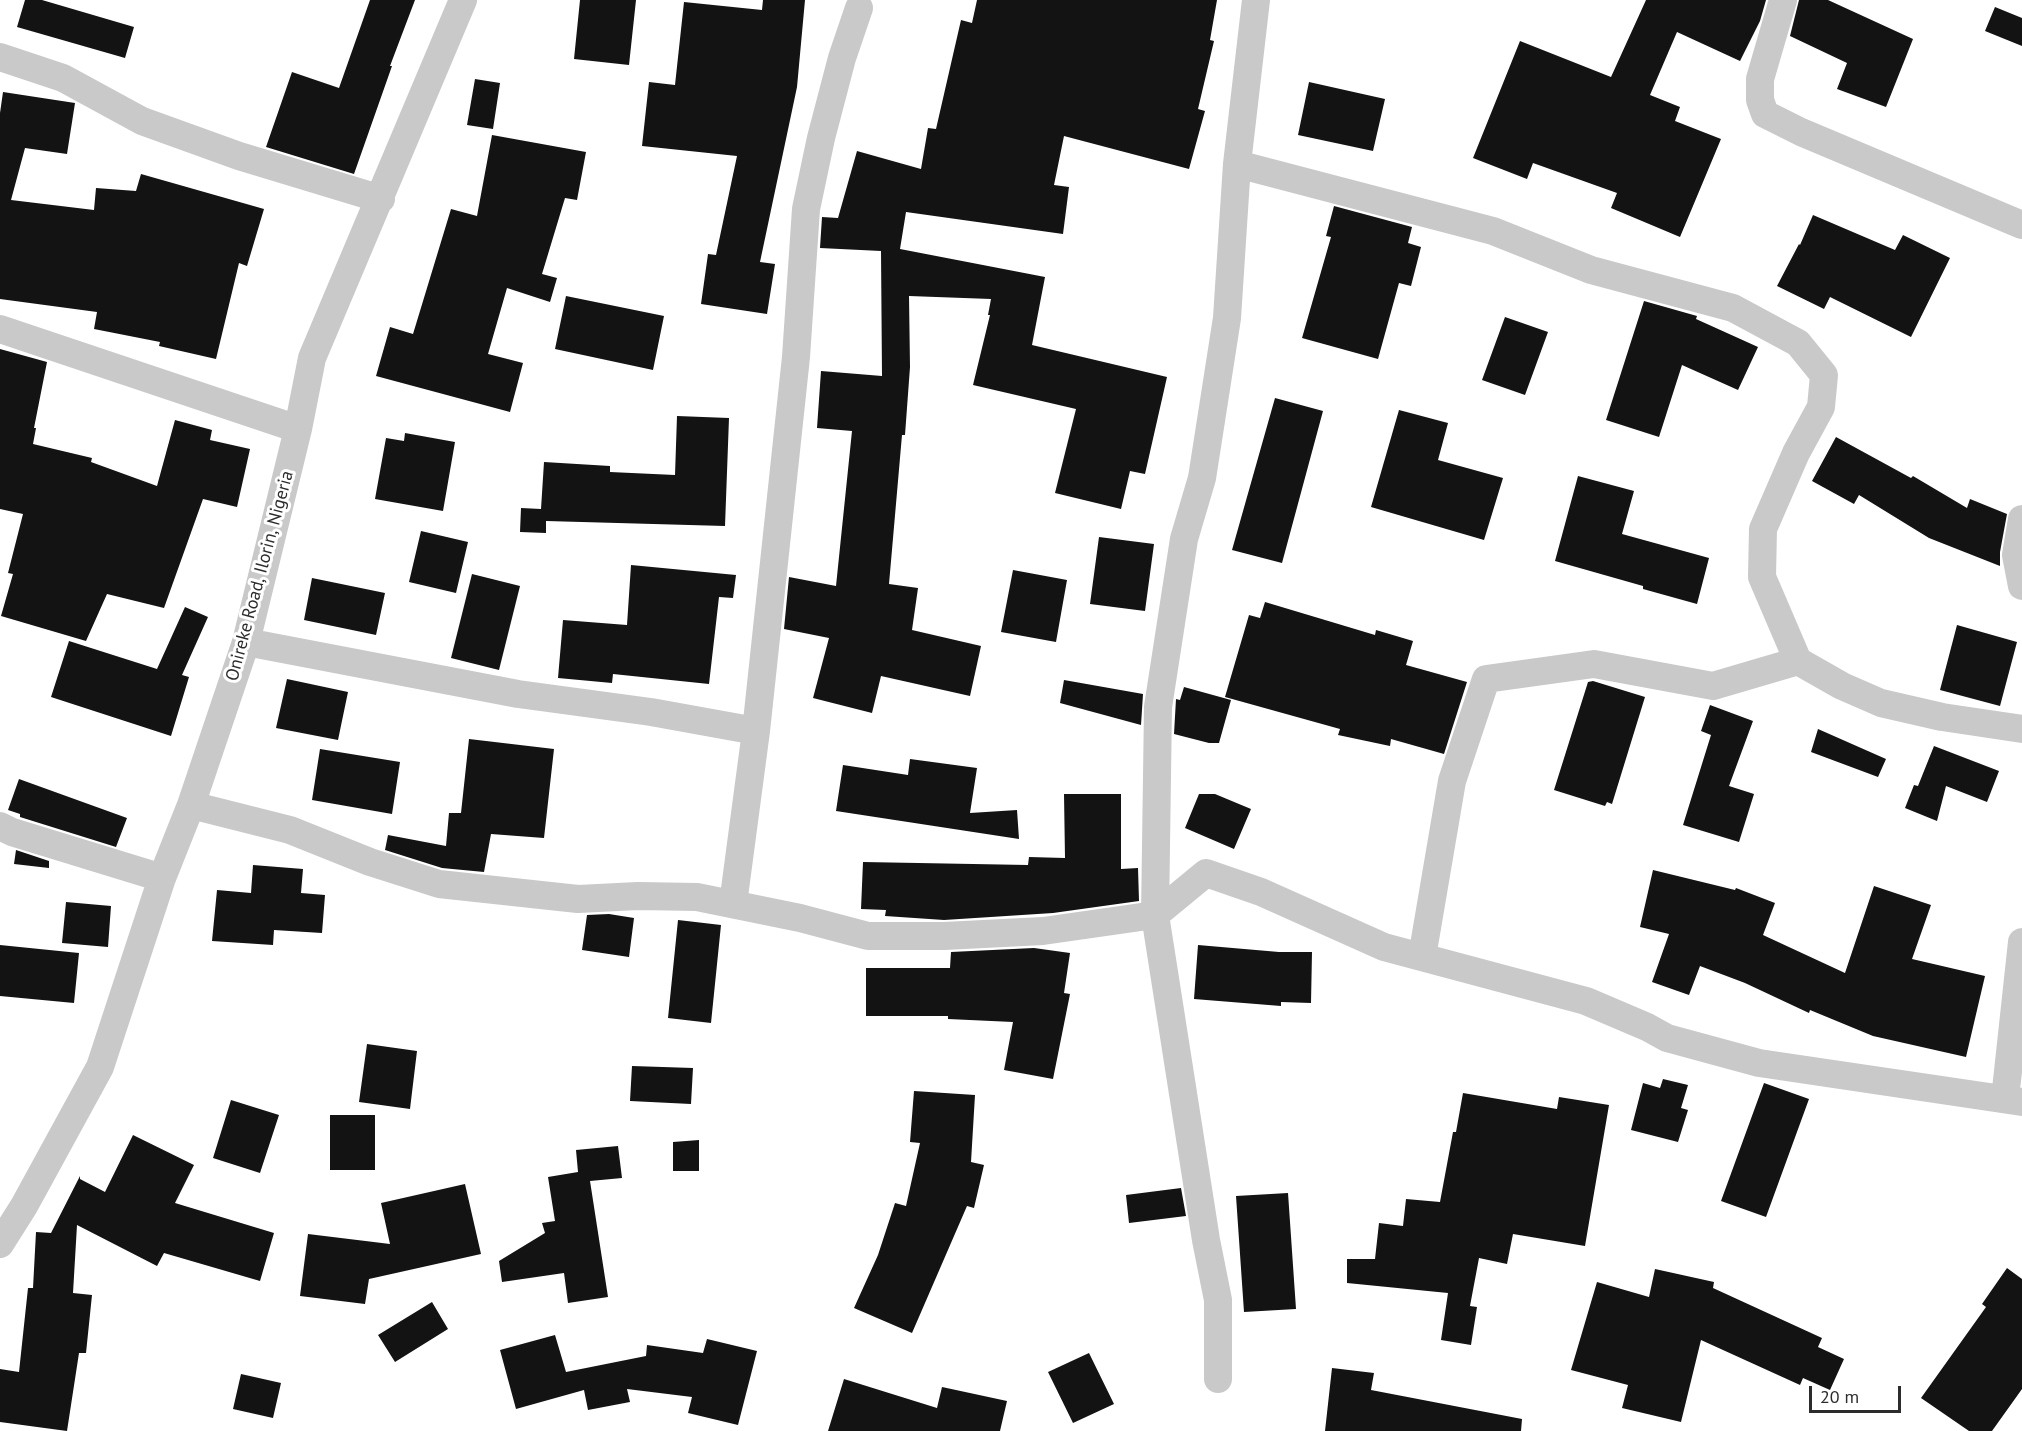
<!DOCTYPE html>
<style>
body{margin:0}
#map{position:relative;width:2022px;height:1431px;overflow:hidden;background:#fff;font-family:"PT Sans",sans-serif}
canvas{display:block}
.scale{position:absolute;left:1809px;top:1386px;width:92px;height:27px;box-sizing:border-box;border:3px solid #2c2c2c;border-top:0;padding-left:8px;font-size:18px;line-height:21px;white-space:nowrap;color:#2c2c2c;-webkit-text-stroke:4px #fff;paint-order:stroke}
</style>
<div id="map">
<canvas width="2022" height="1431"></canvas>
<div class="scale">20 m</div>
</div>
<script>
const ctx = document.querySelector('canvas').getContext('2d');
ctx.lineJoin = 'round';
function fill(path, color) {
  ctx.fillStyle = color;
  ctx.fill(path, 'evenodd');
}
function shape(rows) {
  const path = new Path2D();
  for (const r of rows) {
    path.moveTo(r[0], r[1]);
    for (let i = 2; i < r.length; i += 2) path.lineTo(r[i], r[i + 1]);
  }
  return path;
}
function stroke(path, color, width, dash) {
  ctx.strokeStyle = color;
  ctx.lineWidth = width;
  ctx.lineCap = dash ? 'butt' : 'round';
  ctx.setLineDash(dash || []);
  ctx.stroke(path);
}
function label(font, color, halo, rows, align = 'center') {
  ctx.font = font + ' "PT Sans",sans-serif';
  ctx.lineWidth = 6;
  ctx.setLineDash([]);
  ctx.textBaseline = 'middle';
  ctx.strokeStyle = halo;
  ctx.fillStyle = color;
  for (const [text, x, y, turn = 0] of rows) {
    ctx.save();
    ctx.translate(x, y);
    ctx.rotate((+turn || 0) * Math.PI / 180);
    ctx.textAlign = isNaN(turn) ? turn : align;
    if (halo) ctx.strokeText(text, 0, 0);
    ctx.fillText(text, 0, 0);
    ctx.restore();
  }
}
fill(shape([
 [25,0,42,0,134,27,125,58,17,27],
 [370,0,415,0,390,66,392,66,354,174,266,147,292,72,339,88],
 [580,0,636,0,629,65,574,59],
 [763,0,805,0,797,87,760,262,775,264,767,314,701,304,708,254,716,255,737,156,642,146,649,82,675,85,684,2,762,10],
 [977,0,1217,0,1210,40,1214,41,1198,109,1205,111,1189,169,1064,136,1054,185,1069,187,1063,234,906,212,900,249,1045,277,1032,345,1167,377,1145,474,1130,471,1121,509,1055,493,1076,409,973,385,990,315,988,315,991,299,909,296,910,367,905,435,902,435,889,584,918,588,912,630,981,646,970,696,881,676,872,713,813,698,829,638,784,629,789,577,836,586,852,431,817,428,821,371,882,376,881,251,820,248,822,217,838,218,857,151,921,169,928,128,936,129,961,20,972,23],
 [1646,0,1766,0,1760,21,1740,61,1677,32,1650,95,1680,107,1675,121,1721,139,1680,237,1611,208,1617,193,1533,163,1527,179,1473,158,1520,41,1611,77],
 [1799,0,1828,0,1913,39,1886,107,1837,89,1847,63,1790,36],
 [1995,7,2022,18,2022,46,1985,31],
 [475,79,500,83,493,129,467,125],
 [1309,82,1385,99,1373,151,1298,135],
 [3,92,75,103,67,154,25,148,11,200,94,210,96,188,136,191,141,174,264,209,247,266,239,263,216,359,159,346,160,342,94,329,97,312,0,299,0,113],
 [492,135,586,152,577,200,565,198,542,274,557,278,550,302,507,288,488,354,523,363,510,412,376,376,390,327,413,334,451,209,477,216],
 [1334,206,1412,227,1408,243,1421,247,1411,286,1399,283,1378,359,1302,338,1331,237,1326,236],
 [1813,215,1895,250,1903,235,1950,258,1911,337,1830,297,1824,309,1777,286,1799,244,1800,245],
 [566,296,664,316,653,370,555,349],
 [1644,301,1697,316,1696,319,1758,347,1738,390,1682,365,1659,437,1606,420],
 [1505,317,1548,332,1525,395,1482,380],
 [0,349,47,362,34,428,36,428,33,444,92,458,91,462,157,486,175,420,212,430,210,440,250,449,237,507,203,499,164,608,107,594,86,641,1,616,13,574,8,573,23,514,0,509],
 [1275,398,1323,411,1282,563,1232,550],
 [1399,410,1448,423,1438,460,1503,478,1484,540,1371,507],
 [677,416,729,418,725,526,546,521,546,533,520,532,521,508,541,509,544,462,610,466,610,472,675,475],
 [405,433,455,442,443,511,375,499,386,438,404,441],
 [1836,437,1911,478,1913,476,1967,508,1970,499,2007,514,2000,552,2000,566,1929,538,1859,495,1854,504,1812,481],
 [1578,476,1634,491,1622,534,1709,558,1697,604,1643,589,1643,586,1555,561],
 [421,531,468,542,456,593,409,582],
 [1099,537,1154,544,1145,611,1090,604],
 [631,565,736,575,733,598,719,597,709,684,613,674,612,683,558,678,563,620,627,625],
 [1013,570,1067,580,1056,642,1001,632],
 [472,574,520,586,499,670,451,658],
 [312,578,385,593,376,635,304,620],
 [1265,602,1375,635,1376,630,1413,641,1406,665,1467,682,1444,754,1391,739,1390,746,1338,735,1340,729,1225,697,1249,615,1260,618],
 [185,607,208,617,182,675,189,677,171,736,51,697,69,641,157,669],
 [1957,625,2017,642,2000,706,1940,690],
 [287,679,348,692,338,740,276,728],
 [1064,680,1143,694,1141,725,1060,703],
 [1593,681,1645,697,1612,804,1607,802,1605,806,1554,790,1588,682],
 [1184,687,1231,700,1219,743,1209,743,1174,734,1176,699,1180,700],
 [1710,705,1753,721,1729,786,1754,794,1739,842,1683,825,1711,735,1701,731],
 [1818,729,1886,759,1878,777,1811,752],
 [469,739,554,749,544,838,491,834,484,872,442,868,385,850,388,835,446,846,449,813,461,813],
 [1934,746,1999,771,1987,802,1946,786,1937,821,1905,808,1914,785,1918,786],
 [320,749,400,762,392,814,312,800],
 [910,759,977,768,970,813,1017,810,1019,839,836,811,843,765,908,775],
 [19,779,127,818,116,847,20,817,20,814,8,810],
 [1064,794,1121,794,1121,869,1138,868,1139,901,1053,913,944,920,885,916,886,910,861,909,863,862,1028,865,1029,857,1065,858],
 [1199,794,1215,794,1251,809,1234,849,1185,828],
 [16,850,49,861,49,868,14,864],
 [253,865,303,869,301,893,325,895,322,933,274,930,273,945,212,941,217,890,251,893],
 [1653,870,1735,890,1736,888,1775,903,1763,935,1845,973,1874,886,1931,905,1912,959,1985,976,1966,1057,1873,1036,1810,1010,1809,1013,1745,983,1700,966,1689,995,1652,982,1669,934,1640,927],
 [66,902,111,906,108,947,62,943],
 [609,914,634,918,629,957,582,950,587,915],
 [678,920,721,925,711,1023,668,1018],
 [0,945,79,953,74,1003,0,996],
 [1198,945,1279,952,1312,952,1311,1003,1281,1002,1281,1006,1194,999],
 [1034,948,1070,953,1064,993,1070,994,1053,1079,1004,1070,1013,1022,948,1019,948,1016,866,1016,866,968,950,968,951,952],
 [367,1044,417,1051,410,1109,359,1102],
 [632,1066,693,1068,691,1104,630,1101],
 [1663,1079,1688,1085,1681,1108,1688,1110,1678,1142,1631,1130,1643,1083,1660,1088],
 [1764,1083,1809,1099,1766,1217,1721,1201],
 [914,1091,975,1095,971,1162,984,1165,974,1208,967,1206,912,1333,854,1308,878,1255,895,1203,906,1206,920,1143,910,1142],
 [1463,1093,1557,1109,1559,1097,1609,1105,1585,1246,1513,1234,1507,1264,1479,1258,1470,1306,1477,1307,1471,1345,1441,1340,1448,1293,1347,1283,1347,1259,1375,1259,1379,1223,1403,1226,1406,1199,1440,1202,1453,1132,1456,1132],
 [231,1100,279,1115,260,1173,213,1158],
 [330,1115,375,1115,375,1170,330,1170],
 [133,1135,194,1165,175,1203,274,1233,260,1281,164,1253,157,1266,77,1225,73,1293,92,1295,86,1353,79,1353,67,1431,0,1422,0,1369,19,1372,28,1288,33,1288,36,1232,51,1233,80,1176,80,1179,105,1192],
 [699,1140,699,1171,673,1171,673,1142],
 [618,1146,622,1178,590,1181,608,1297,568,1303,564,1273,502,1282,499,1261,545,1233,542,1223,555,1221,548,1177,578,1172,576,1150],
 [465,1184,481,1254,369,1279,365,1304,300,1296,308,1234,390,1244,381,1203],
 [1181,1188,1186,1216,1129,1223,1126,1195],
 [1288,1193,1296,1309,1244,1312,1236,1196],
 [2007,1268,2022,1279,2022,1389,1992,1431,1969,1431,1921,1398,1986,1307,1982,1304],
 [1655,1269,1714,1282,1713,1288,1822,1338,1818,1347,1844,1359,1830,1390,1803,1378,1800,1385,1701,1340,1681,1422,1622,1408,1628,1385,1571,1370,1597,1282,1649,1297],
 [432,1302,448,1329,395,1362,378,1335],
 [555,1335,566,1372,646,1356,647,1345,703,1353,707,1339,757,1351,738,1425,688,1413,692,1397,627,1389,630,1402,588,1410,584,1390,516,1409,500,1350],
 [1089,1353,1114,1404,1073,1423,1048,1372],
 [1332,1368,1374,1373,1371,1390,1522,1419,1521,1431,1325,1431],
 [241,1374,281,1383,273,1418,233,1409],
 [844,1379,937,1408,942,1387,1007,1401,1000,1431,828,1431]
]), '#131313');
stroke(shape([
 [1783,0,1760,79,1760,100,1765,114,1801,132,2022,225],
 [0,57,63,78,142,121,239,156,381,199],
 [1237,164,1493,231,1591,270,1733,308,1798,343,1824,375,1821,407,1796,453,1763,529,1762,577,1798,661,1842,686,1881,703,1942,717,2022,729],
 [0,329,298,429],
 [2022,519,2016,555,2022,586],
 [246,642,518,694,651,712,756,731],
 [191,805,290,830,370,862,439,884,578,899,638,896,697,897,800,918,868,936,944,936,1043,931,1155,915,1206,873,1261,892,1384,947,1586,1001,1647,1027,1667,1038,1759,1063,2022,1102],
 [0,826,12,832,162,878],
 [733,904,756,731,796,357,806,209,821,138,842,58,859,8],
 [1422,957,1452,781,1486,679,1594,664,1713,686,1798,661],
 [2005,1099,2022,942],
 [0,1244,24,1206,100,1067,162,878,191,805,246,642,298,429,312,358,463,0],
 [1218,1379,1218,1300,1206,1240,1155,915,1158,707,1184,539,1202,478,1227,318,1237,164,1256,0]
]), '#c9c9c9', 28);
label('18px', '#2c2c2c', '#fff', [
 ["Onireke Road, Ilorin, Nigeria",260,576,-75]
]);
</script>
